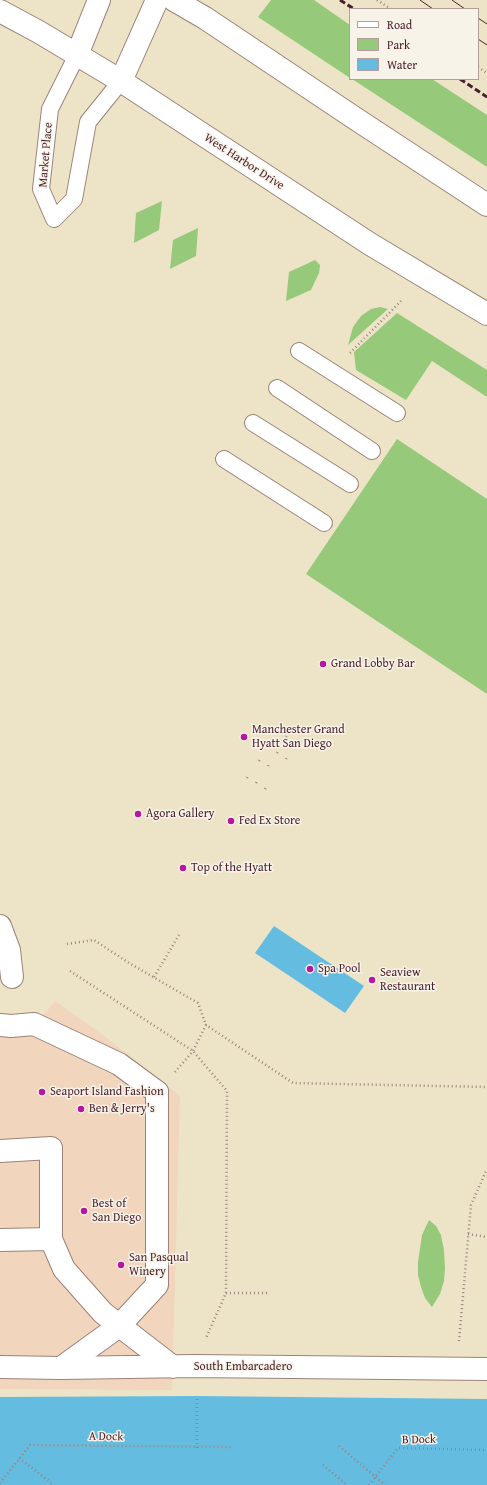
<!DOCTYPE html>
<style>
body{margin:0}
#map{position:relative;width:487px;height:1485px;overflow:hidden;background:#ede4c7;font-family:"Gentium Book Plus",serif}
canvas{display:block}
.legend{position:absolute;left:349px;top:8px;width:130px;height:72px;box-sizing:border-box;background:#f7f3e8;border:1px solid #b29e9c;margin:0;padding:5px 7px;list-style:none;font-size:12px;color:#4a1f2b}
.legend li{display:flex;align-items:center;gap:8px;height:20px}
.legend b{width:20px;border:1px solid #b29e9c}
</style>
<div id="map">
<canvas width="487" height="1485"></canvas>
<ul class="legend">
<li><b style="height:5px;background:#fff"></b>Road</li>
<li><b style="height:11px;background:#96c97a"></b>Park</li>
<li><b style="height:11px;background:#64bde1"></b>Water</li>
</ul>
</div>
<script>
const ctx = document.querySelector('canvas').getContext('2d');
ctx.lineJoin = 'round';
function fill(path, color) {
  ctx.fillStyle = color;
  ctx.fill(path, 'evenodd');
}
function shape(rows) {
  const path = new Path2D();
  for (const r of rows) {
    path.moveTo(r[0], r[1]);
    for (let i = 2; i < r.length; i += 2) path.lineTo(r[i], r[i + 1]);
  }
  return path;
}
function stroke(path, color, width, dash) {
  ctx.strokeStyle = color;
  ctx.lineWidth = width;
  ctx.lineCap = dash ? 'butt' : 'round';
  ctx.setLineDash(dash || []);
  ctx.stroke(path);
}
function label(font, color, halo, rows, align = 'center') {
  ctx.font = font + ' "Gentium Book Plus",serif';
  ctx.lineWidth = 3;
  ctx.setLineDash([]);
  ctx.textBaseline = 'middle';
  ctx.strokeStyle = halo;
  ctx.fillStyle = color;
  for (const [text, x, y, turn = 0] of rows) {
    ctx.save();
    ctx.translate(x, y);
    ctx.rotate((+turn || 0) * Math.PI / 180);
    ctx.textAlign = isNaN(turn) ? turn : align;
    if (halo) ctx.strokeText(text, 0, 0);
    ctx.fillText(text, 0, 0);
    ctx.restore();
  }
}
fill(shape([
 [55,1001,103,1035,180,1096,172,1390,0,1389,0,1022,37,1018,47,1011]
]), '#f1d5bd');
fill(shape([
 [271,0,314,0,350,25,350,78,258,17],
 [352,79,432,79,487,115,487,167],
 [162,201,159,230,134,243,136,213],
 [198,228,196,256,170,269,173,240],
 [315,260,320,265,319,273,311,290,286,301,289,272],
 [380,307,388,309,348,345,353,327,361,316,371,309],
 [397,313,487,370,487,397,432,361,406,400,356,370,354,352],
 [397,439,487,499,487,694,306,574],
 [429,1220,436,1226,441,1235,444,1250,445,1268,444,1281,440,1294,432,1307,425,1298,421,1287,418,1275,418,1262,422,1235]
]), '#96c97a');
fill(shape([
 [274,926,364,986,345,1013,255,953],
 [197,1396,487,1399,487,1485,0,1485,0,1397]
]), '#64bde1');
const service = shape([
 [77,55,50,109,41,189,54,219,74,199,88,122,121,81],
 [299,351,397,413],
 [277,388,372,451],
 [253,423,350,484],
 [224,459,324,523]
]);
const pedestrian = shape([
 [0,1025,11,1026,34,1024,119,1064,157,1092],
 [0,1151,51,1148,51,1239,0,1240],
 [51,1239,64,1269,103,1313,173,1367],
 [0,1367,61,1368,194,1366,487,1369]
]);
const minor = shape([
 [0,926,9,950,12,977],
 [61,1368,119,1326,157,1285,157,1092]
]);
const primary = shape([
 [174,0,205,18,356,119,487,205],
 [0,11,39,32,121,81,370,244,487,314],
 [77,55,99,0],
 [121,81,157,0]
]);
stroke(service, '#9c8279', 18);
stroke(pedestrian, '#9c8279', 24);
stroke(minor, '#9c8279', 24);
stroke(primary, '#9c8279', 24);
stroke(shape([
 [377,0,391,9],
 [478,67,487,73],
 [350,353,401,301],
 [277,731,279,728],
 [286,737,289,734],
 [295,743,298,740],
 [268,747,270,744],
 [277,753,279,750],
 [286,759,287,756],
 [259,761,261,758],
 [268,766,269,763],
 [247,778,249,775],
 [256,783,258,780],
 [265,789,267,786],
 [67,944,94,940,129,963,198,1003,206,1025],
 [70,971,193,1051,227,1091,226,1293,206,1338],
 [154,977,179,935],
 [175,1072,193,1051,206,1025,293,1083,487,1087],
 [468,1234,487,1237],
 [226,1293,269,1293],
 [459,1341,471,1205,487,1169],
 [339,1446,385,1485],
 [197,1448,197,1396],
 [19,1458,54,1485],
 [323,1465,347,1485],
 [0,1483,30,1445,231,1447],
 [369,1485,398,1448,487,1450]
]), '#9c8279', 2.5, [1, 3]);
stroke(service, '#fff', 16);
stroke(pedestrian, '#fff', 22);
stroke(minor, '#fff', 22);
stroke(primary, '#fff', 22);
stroke(shape([
 [420,0,433,9],
 [452,0,465,9],
 [478,18,487,24],
 [478,39,487,45]
]), '#4a1f2b', 1);
stroke(shape([
 [340,0,354,9],
 [460,79,487,97]
]), '#4a1f2b', 3, [6, 3]);
for (const [x, y, r, color] of [
 [323,664,4,"#b5179e"],
 [244,737,4,"#b5179e"],
 [138,814,4,"#b5179e"],
 [231,821,4,"#b5179e"],
 [183,868,4,"#b5179e"],
 [310,969,4,"#b5179e"],
 [372,980,4,"#b5179e"],
 [42,1092,4,"#b5179e"],
 [81,1109,4,"#b5179e"],
 [84,1211,4,"#b5179e"],
 [121,1265,4,"#b5179e"]
]) {
  const dot = new Path2D();
  dot.arc(x, y, r, 0, 2 * Math.PI);
  ctx.fillStyle = color;
  ctx.fill(dot);
  stroke(dot, '#f7f3e8', 1.5);
}
label('12px', '#4a1f2b', '#f7f3e8', [
 ["Market Place",46,155,-85],
 ["West Harbor Drive",244,162,33],
 ["South Embarcadero",243,1367],
 ["A Dock",106,1437,1],
 ["B Dock",419,1440,-1]
]);
label('12px', '#4a1f2b', '#f7f3e8', [
 ["Grand Lobby Bar",331,664],
 ["Manchester Grand",252,730],
 ["Hyatt San Diego",252,744],
 ["Agora Gallery",146,814],
 ["Fed Ex Store",239,821],
 ["Top of the Hyatt",191,868],
 ["Spa Pool",318,969],
 ["Seaview",380,973],
 ["Restaurant",380,987],
 ["Seaport Island Fashion",50,1092],
 ["Ben & Jerry's",89,1109],
 ["Best of",92,1204],
 ["San Diego",92,1218],
 ["San Pasqual",129,1258],
 ["Winery",129,1272]
], 'left');
</script>
